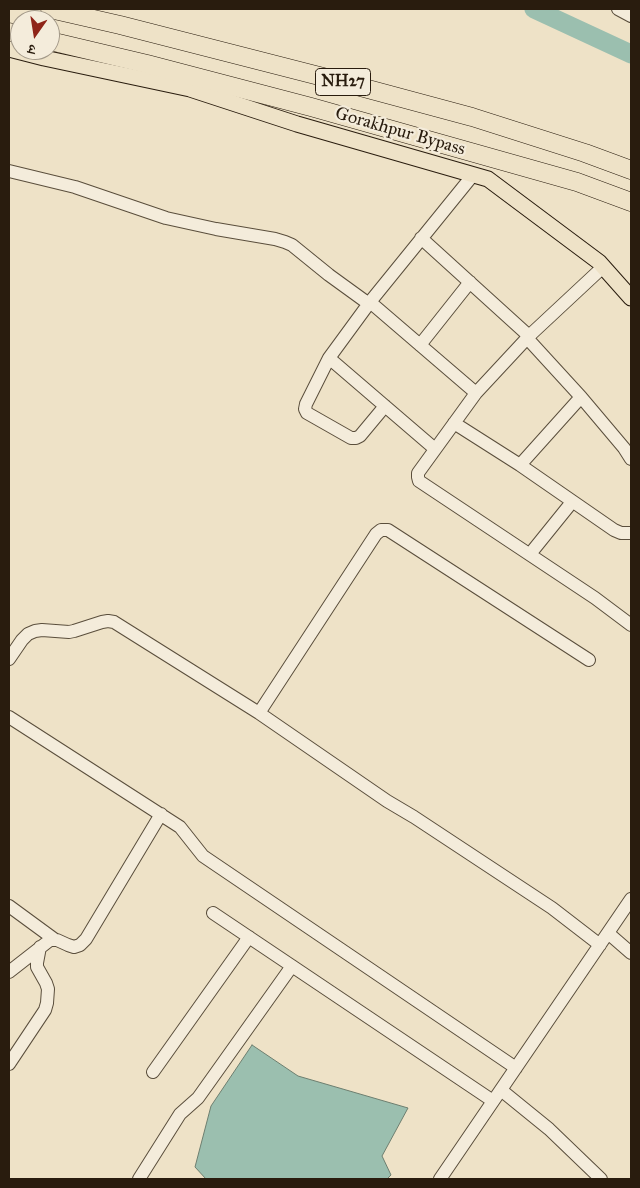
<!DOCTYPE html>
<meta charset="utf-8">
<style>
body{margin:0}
#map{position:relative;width:640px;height:1188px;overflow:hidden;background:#eee2c7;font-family:"IM FELL Great Primer","Noto Serif Devanagari",serif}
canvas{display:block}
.frame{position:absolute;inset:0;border:10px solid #291c0e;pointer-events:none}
.north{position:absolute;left:10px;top:10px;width:50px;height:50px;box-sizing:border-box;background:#f4ecdb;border:1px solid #a39989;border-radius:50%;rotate:193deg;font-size:14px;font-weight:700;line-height:20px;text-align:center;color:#291c0e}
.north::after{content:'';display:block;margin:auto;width:18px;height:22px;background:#8f2418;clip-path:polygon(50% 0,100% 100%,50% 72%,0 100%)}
</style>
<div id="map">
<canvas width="640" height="1188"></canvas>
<div class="frame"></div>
<div class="north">उ</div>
</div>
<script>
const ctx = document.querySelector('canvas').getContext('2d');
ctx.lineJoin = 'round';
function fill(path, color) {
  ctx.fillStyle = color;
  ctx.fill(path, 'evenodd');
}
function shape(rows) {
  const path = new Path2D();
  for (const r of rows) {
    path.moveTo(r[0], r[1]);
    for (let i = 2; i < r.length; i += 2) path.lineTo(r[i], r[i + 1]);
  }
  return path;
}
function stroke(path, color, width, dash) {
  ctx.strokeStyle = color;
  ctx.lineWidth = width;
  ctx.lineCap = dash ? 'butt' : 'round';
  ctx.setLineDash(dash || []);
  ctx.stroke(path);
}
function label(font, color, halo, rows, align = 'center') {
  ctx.font = font + ' "IM FELL Great Primer",serif';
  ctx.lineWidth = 4.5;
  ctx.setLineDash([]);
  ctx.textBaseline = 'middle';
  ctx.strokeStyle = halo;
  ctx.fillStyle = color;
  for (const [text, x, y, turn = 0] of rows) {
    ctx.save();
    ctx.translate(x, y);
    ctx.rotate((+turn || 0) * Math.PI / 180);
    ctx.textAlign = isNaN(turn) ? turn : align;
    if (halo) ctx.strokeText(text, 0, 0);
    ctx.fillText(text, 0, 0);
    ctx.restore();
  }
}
const water = shape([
 [252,1045,298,1076,408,1108,382,1156,391,1175,387,1179,206,1179,195,1167,211,1106,252,1045]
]);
fill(water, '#9bbfaf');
stroke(water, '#6d7e6f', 1);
stroke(shape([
 [534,9,631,54]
]), '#9bbfaf', 19);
const minor = shape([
 [618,9,631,16],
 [9,171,75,187,166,218,216,229,275,239,285,242,292,245,329,275,369,304],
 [421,238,529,336],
 [603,267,529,336,476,393,418,473,418,477,419,481,595,598,631,625],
 [370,302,476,393],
 [527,338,581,397,624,448,631,459],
 [420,345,470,282],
 [329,358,435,449],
 [385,406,360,436,356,438,351,438,307,413,305,409,306,404,329,358,370,302,473,175],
 [454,423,520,465,614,530,621,533,631,533],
 [520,465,581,397],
 [530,554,572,502],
 [9,659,22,640,28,634,35,631,42,630,69,632,74,631,102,622,108,621,114,622,259,713,387,801,414,817,552,908,600,945],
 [259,713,376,534,381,530,388,530,589,660],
 [9,717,180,827,203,856,516,1068],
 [9,906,54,939],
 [213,913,493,1101],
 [608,933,631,953],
 [9,972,50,940,57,940,68,945,74,947,80,945,86,939,161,814],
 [9,1064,45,1010,47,1003,48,989,46,983,37,967,37,963,40,947],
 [153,1072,249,937],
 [501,1090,549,1129,601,1179],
 [139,1179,180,1114,198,1098,292,966],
 [440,1179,631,899]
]);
const major = shape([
 [9,49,44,58,190,89,297,124,488,179,599,262,631,298]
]);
const highway = shape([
 [50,9,120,25,327,78,472,117,585,153,631,170],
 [9,32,20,34],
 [50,41,147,64,311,107,577,182,631,202]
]);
stroke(minor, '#5a4e3c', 14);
stroke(major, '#291c0e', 17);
stroke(highway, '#291c0e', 19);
stroke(minor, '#f4ecdb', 12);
stroke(major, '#eee2c7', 15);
stroke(highway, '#eee2c7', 18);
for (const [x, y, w] of [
 [343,82,55]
]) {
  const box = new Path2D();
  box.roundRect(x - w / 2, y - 13.5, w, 27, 4);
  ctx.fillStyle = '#f4ecdb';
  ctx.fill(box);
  stroke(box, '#291c0e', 1);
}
label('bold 16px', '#291c0e', null, [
 ["NH27",343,82]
]);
label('18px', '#291c0e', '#f4ecdb', [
 ["Gorakhpur Bypass",400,132,16]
]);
</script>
